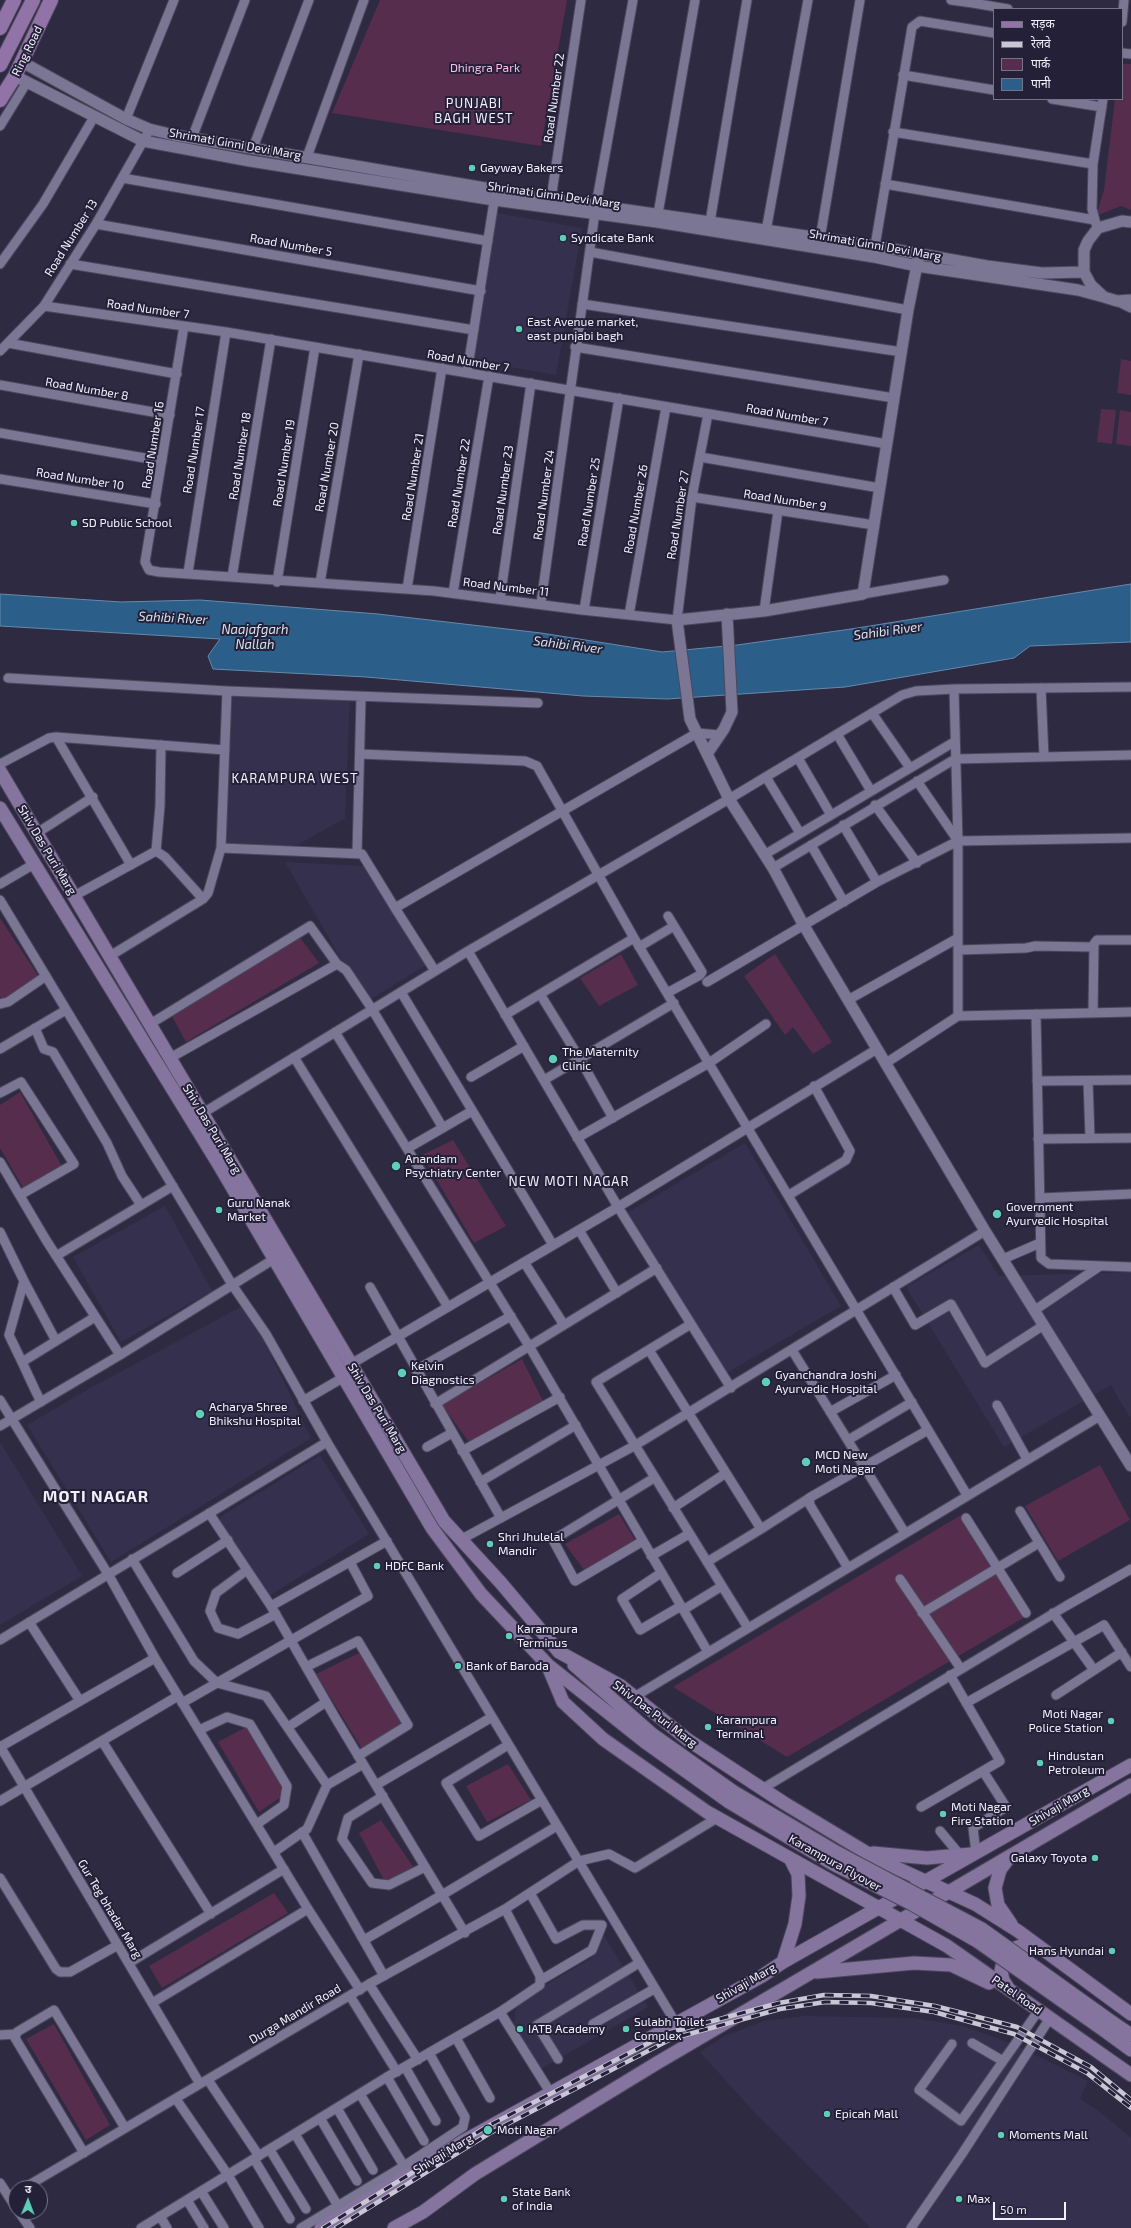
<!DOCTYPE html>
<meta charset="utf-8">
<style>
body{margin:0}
#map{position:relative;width:1131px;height:2228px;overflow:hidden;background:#2e2a42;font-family:"Exo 2","Noto Sans Devanagari",sans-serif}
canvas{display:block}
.legend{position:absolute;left:993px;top:8px;width:130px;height:92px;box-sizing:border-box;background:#242037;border:1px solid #767386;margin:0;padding:5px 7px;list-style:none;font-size:12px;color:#f2f0fd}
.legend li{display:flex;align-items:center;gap:8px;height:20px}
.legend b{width:20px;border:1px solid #767386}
.north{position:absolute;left:8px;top:2180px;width:40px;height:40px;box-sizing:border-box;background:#242037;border:1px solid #767386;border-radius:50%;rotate:1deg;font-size:11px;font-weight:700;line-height:16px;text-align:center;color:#f2f0fd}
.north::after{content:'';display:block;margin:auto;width:14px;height:18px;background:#5eceb8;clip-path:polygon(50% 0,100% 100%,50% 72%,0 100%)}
.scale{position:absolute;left:993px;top:2202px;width:73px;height:18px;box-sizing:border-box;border:2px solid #f2f0fd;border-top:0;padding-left:5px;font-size:12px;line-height:14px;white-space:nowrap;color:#f2f0fd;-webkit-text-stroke:3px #242037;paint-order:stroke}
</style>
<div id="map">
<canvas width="1131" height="2228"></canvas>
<ul class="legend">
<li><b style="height:5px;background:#9173a8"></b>सड़क</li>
<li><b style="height:5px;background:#c9c6d6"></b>रेलवे</li>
<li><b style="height:11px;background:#562d4c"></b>पार्क</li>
<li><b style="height:11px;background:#2b5e88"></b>पानी</li>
</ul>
<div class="north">उ</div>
<div class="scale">50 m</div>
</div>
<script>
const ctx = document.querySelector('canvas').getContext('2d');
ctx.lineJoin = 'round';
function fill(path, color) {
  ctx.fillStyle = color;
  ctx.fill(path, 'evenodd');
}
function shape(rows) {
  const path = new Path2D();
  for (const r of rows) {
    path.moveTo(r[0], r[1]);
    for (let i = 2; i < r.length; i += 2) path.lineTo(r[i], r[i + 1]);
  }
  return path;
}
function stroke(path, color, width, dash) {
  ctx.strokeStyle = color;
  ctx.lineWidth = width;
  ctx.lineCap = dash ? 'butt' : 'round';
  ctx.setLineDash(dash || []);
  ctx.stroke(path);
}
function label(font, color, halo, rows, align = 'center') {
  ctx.font = font + ' "Exo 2",sans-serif';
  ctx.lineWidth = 4;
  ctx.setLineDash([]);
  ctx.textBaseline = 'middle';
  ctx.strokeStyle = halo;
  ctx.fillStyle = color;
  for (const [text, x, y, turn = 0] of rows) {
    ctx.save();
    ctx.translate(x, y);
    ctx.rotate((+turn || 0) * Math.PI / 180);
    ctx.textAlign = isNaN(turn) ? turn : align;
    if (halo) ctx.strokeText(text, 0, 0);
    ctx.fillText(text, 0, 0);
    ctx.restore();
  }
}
fill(shape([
 [497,213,582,228,556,375,471,360],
 [232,686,350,692,345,818,297,845,226,846],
 [285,862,363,866,426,965,366,1002],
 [745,1143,841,1306,723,1375,627,1213],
 [165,1206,212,1291,121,1342,73,1257],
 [979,1245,999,1276,1131,1272,1131,1419,1111,1385,1004,1447,906,1287],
 [246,1304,311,1438,111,1562,27,1425,87,1390],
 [0,1442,82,1576,0,1625],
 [320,1455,369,1534,267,1597,217,1519],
 [603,1934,648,2007,541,2069,514,2024,517,2002,592,1958],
 [804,2016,914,2018,964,2026,1017,2046,1088,2081,1080,2099,1100,2112,1131,2138,1131,2228,871,2228,755,2113,700,2052,723,2037,763,2021]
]), '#36304f');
fill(shape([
 [380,0,567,0,541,146,332,113],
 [1122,64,1131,64,1131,210,1121,206,1096,216,1104,190,1115,99,1122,99],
 [1121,359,1131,361,1131,395,1117,393],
 [1101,409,1116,410,1112,444,1097,442],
 [1120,410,1131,412,1131,446,1116,444],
 [0,918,39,977,2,1000,0,997],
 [296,932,319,963,186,1042,168,1009],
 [621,954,638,985,599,1006,580,978],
 [775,954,832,1042,813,1054,793,1027,785,1035,744,976],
 [20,1092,64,1170,28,1196,0,1148,0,1105],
 [453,1140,506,1226,474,1243,422,1155],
 [522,1359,547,1409,474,1449,442,1405],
 [1100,1465,1130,1520,1058,1561,1025,1506],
 [966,1512,1030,1614,787,1757,673,1687],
 [619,1514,640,1548,590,1578,565,1544],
 [359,1653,404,1723,364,1752,316,1674],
 [250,1725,293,1789,259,1812,218,1742],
 [508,1764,531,1800,487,1822,466,1786],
 [381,1820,414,1868,385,1882,359,1833],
 [274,1893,288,1913,162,1988,149,1966],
 [54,2024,110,2125,86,2140,26,2039]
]), '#562d4c');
const water = shape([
 [1131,584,1131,642,1030,646,1014,658,845,687,667,699,583,696,366,677,213,669,208,656,220,639,0,626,0,594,121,602,200,600,378,614,541,633,662,652,737,645,851,629,1131,584]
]);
fill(water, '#2b5e88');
stroke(water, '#678aab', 1);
const minor = shape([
 [951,0,973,3,974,0],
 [973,3,1008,9],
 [1122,22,1124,0],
 [1122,53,1131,54],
 [903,75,994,90],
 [1052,99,1102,107],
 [126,119,174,0],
 [0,126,27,82],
 [893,132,1093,164],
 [192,138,245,0],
 [253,148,309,0],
 [307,157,364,0],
 [122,178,488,241],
 [885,184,1095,220],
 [551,199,581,0],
 [658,214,695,0],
 [710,222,747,0],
 [96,224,481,291],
 [1096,224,1092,209,1093,164,1103,99],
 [766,231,808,0],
 [820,239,860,0],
 [875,246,912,27,920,21,994,33],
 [590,252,908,310],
 [0,264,43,204,94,117],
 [70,264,474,330],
 [1117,301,1131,308],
 [582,304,902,352],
 [44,306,226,332,887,444],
 [184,326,145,562,149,570,159,572,434,591,582,610,677,620,692,497,708,414],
 [8,343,177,374],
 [575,347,894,398],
 [0,351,44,306,96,224,150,129],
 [467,373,495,195],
 [0,385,170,415],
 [0,433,162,461],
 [700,457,880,488],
 [0,479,156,504],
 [692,497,874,525],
 [188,573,226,332],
 [232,577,271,339],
 [277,582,315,347],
 [320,583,359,354],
 [407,589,442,368],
 [453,593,489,376],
 [863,594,944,580],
 [500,599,531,383],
 [541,603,596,205,633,0],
 [584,610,619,398],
 [764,611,778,511],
 [629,615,666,407],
 [8,678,227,691,538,703],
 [1041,688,1044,757],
 [954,689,958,841,958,1016],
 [872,713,910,768],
 [837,734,871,791],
 [56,737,131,865],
 [360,754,525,761,537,766,634,938,967,1495],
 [798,758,831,815],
 [0,764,49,738,56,737,225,750],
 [766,777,800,833],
 [917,781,958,841],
 [875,805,917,863],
 [843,825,877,882],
 [37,833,93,797],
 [811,845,844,902],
 [221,848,362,854,395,908],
 [156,851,160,806,161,745],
 [156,851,165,857,203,899],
 [357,853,361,698],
 [764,855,954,742],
 [773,868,955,759,1131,755],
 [0,884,34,864],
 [74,896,156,851],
 [0,900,233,1286,266,1334,327,1442],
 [639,947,674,926],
 [958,950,1026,948,1035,946,1093,947],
 [468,951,618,1207,731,1388],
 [110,956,203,899,208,893,221,848,227,691],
 [435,971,395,908,697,733,720,735],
 [707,982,877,882,958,841,1131,838],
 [401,992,553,1245],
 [667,993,700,975,702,972,668,916],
 [540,994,580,1059,613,1118],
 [848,1000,958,938],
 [0,1004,8,1002,46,976],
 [1093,1013,1094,944,1097,940,1131,940],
 [1036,1014,1041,1258,1049,1264,1131,1267],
 [505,1015,634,938],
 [150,1024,310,926,337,964],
 [35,1028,44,1049,53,1052,107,1143,122,1176,141,1205],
 [335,1032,529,1346,708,1652],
 [0,1049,66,1010],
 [294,1057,448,1307],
 [170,1058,337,964,346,970,372,1009,443,1128],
 [886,1063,958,1016,1131,1012],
 [471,1077,524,1046],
 [544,1080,674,1003],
 [1037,1081,1131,1080],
 [1088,1081,1090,1138],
 [0,1093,21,1082,74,1164,20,1195],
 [203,1113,468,951,729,799,902,695,916,691,954,689,1131,687],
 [577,1138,709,1063,766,1024],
 [1038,1139,1131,1138],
 [408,1148,472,1111],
 [0,1162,46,1240,120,1355],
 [789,1195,846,1160,850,1151,814,1086],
 [1040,1198,1131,1194],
 [579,1230,617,1293],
 [0,1232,24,1281],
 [56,1256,173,1186],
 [1003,1259,1040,1243],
 [524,1262,564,1325],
 [370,1287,501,1518],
 [893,1287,915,1325,951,1304,985,1363,1044,1325],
 [1035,1310,1100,1266],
 [691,1324,596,1382,748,1628],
 [56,1341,95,1317],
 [649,1350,761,1529,707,1562],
 [792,1350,905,1533],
 [22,1362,56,1341,24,1281,9,1335,22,1362,36,1392,41,1402],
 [351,1364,618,1207,877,1049],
 [416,1370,511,1316],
 [0,1400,108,1574,155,1658,308,1909,360,1990],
 [303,1401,344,1377],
 [435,1404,657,1268],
 [997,1405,1027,1459],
 [830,1412,896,1375],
 [0,1426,120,1355,274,1259],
 [848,1440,912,1402],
 [427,1447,452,1433],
 [462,1451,560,1397],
 [480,1482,576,1425],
 [673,1508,726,1473],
 [1020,1511,1060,1577],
 [209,1513,271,1606,336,1719,465,1933],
 [966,1518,1026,1613],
 [761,1529,811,1497],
 [460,1540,634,1446,985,1231],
 [643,1541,575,1581,553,1540,654,1478],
 [651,1556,689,1534],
 [132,1559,194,1661,217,1683,266,1696,327,1785,307,1829,274,1852],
 [848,1568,810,1505,809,1498,928,1430],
 [247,1570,216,1593,210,1611,218,1628,238,1634,276,1614],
 [177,1573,228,1540],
 [661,1573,622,1599,640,1630,681,1606],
 [900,1579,961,1669],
 [271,1606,387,1541],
 [683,1610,722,1586],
 [922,1613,1039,1543],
 [1053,1613,1094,1670],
 [29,1622,80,1701],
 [0,1640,327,1442,689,2045],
 [306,1667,358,1641,408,1725,358,1756],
 [1056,1695,1122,1652],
 [634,1697,1100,1416],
 [182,1703,368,1596,350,1562],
 [966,1703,1104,1625,1131,1667],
 [288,1727,326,1702],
 [199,1730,227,1717,250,1724,287,1786,284,1805,257,1824],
 [102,1741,211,1914],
 [508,1745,446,1783,479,1836,542,1800],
 [0,1746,200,2084],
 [0,1747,155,1658],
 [327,1785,363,1764],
 [376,1785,492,1717],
 [762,1789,1066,1606,1131,1569],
 [383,1796,348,1818,342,1839,372,1883,389,1885,425,1867],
 [0,1801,178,1696],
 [921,1807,1000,1761,950,1675],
 [940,1831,960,1855],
 [302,1832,384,1976],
 [976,1853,973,1828,1006,1807,983,1771],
 [0,1878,56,1969,60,1972,70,1972,118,1945],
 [530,1893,556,1939,583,1925,602,1925,592,1950,541,1980],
 [364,1940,442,1895,557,1826],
 [129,1963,284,1869],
 [369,1984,418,2060],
 [350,1996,397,2072],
 [152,2003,308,1909],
 [500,2012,550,2092],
 [593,2024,654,1989],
 [0,2035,16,2034],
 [456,2038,490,2098],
 [972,2043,1003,2061],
 [952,2044,919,2090,961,2121,1039,2010],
 [558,2059,537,2025,639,1963],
 [405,2067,436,2121],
 [387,2077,424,2141],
 [208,2080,259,2156],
 [360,2094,404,2166],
 [176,2099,228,2175,259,2228],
 [337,2108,373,2170],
 [320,2118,357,2181],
 [295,2134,338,2206],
 [270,2150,306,2209],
 [84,2153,15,2038,17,2032,54,2010,125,2128],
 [254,2159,290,2219],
 [0,2183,16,2208],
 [24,2188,369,1984,505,1909,579,1861,609,1854,635,1868,717,1818],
 [201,2191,224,2228],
 [187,2200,204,2228],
 [19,2212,30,2228],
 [160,2216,167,2228],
 [141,2228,387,2077,500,2012,540,1985,540,1976,505,1909],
 [301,2228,404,2166,463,2127,465,2117,429,2053],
 [911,2228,962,2154,1050,2018]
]);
const tertiary = shape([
 [22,62,126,119,149,129,174,135,538,197,875,246,987,266,1042,273,1084,272],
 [15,76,143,141,250,161,494,200,657,222,874,257,917,266,1078,290,1104,297],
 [1131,222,1122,221,1098,228,1088,241,1084,250,1084,272,1091,285,1104,297,1117,301,1131,300],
 [919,255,908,310,863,594,764,611,677,620,690,719,729,799,773,868,803,924,985,1231,1131,1466],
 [707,754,724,729,732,712,727,614]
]);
const secondary = shape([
 [0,771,444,1521,501,1583,559,1652,621,1686,688,1740,784,1803,877,1859,975,1904,1018,1931,1131,2014],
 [0,808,218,1163,432,1528,481,1594,547,1664,563,1702,603,1739,707,1812,947,1946,1131,2075],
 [548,1665,645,1742,729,1802],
 [574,1665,652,1734,734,1792],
 [873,1853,927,1858,971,1854],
 [1008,1859,1000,1870,995,1888,998,1905,1011,1924],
 [783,1962,795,1924,799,1896,798,1874,791,1860],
 [817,1972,914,1963,951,1965,989,1983],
 [1008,1988,1003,1980,1001,1971,1003,1962,1008,1954,1015,1948,1024,1945,1039,1949],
 [1112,2022,1131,2035],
 [1105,2031,1131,2050],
 [321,2228,462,2142,762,1976,783,1962,1131,1765],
 [394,2228,423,2212,475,2174,657,2063,1131,1785]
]);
const primary = shape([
 [0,28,14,0],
 [0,65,33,0],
 [0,100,15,76,51,0]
]);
stroke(minor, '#4c475b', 11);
stroke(tertiary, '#4c475b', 13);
stroke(secondary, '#4c475b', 15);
stroke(primary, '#4c475b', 16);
stroke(minor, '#7a7693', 9);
stroke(tertiary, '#7a7693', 11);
stroke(secondary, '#85749e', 13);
stroke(primary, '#9173a8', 14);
const rail = shape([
 [323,2228,486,2127,668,2033,779,2003,824,1995,871,1996,935,2006,1017,2027,1091,2067,1131,2100],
 [336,2228,490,2133,671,2039,780,2009,825,2002,871,2003,934,2012,1014,2034,1087,2073,1131,2108]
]);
stroke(rail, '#c9c6d6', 4.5);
stroke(rail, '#242037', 3, [9]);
const secondaryBridge = shape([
 [734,1792,838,1853,982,1929,1112,2022],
 [729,1802,833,1864,912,1904,977,1941,1105,2031]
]);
stroke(secondaryBridge, '#4c475b', 15, []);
stroke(secondaryBridge, '#85749e', 13);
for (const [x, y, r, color] of [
 [472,168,4,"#5eceb8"],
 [563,238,4,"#5eceb8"],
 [519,329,4,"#5eceb8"],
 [74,523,4,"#5eceb8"],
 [553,1059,5,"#5eceb8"],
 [396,1166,5,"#5eceb8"],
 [219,1210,4,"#5eceb8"],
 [997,1214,5,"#5eceb8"],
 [402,1373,5,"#5eceb8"],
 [766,1382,5,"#5eceb8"],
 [200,1414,5,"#5eceb8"],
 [806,1462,5,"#5eceb8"],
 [490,1544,4,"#5eceb8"],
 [377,1566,4,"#5eceb8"],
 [509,1636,4,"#5eceb8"],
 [458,1666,4,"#5eceb8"],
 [1111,1721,4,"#5eceb8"],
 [708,1727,4,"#5eceb8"],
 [1040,1763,4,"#5eceb8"],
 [943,1814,4,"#5eceb8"],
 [1095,1858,4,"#5eceb8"],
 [1112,1951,4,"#5eceb8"],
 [520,2029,4,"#5eceb8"],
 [626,2029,4,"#5eceb8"],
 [827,2114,4,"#5eceb8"],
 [488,2130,5,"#5eceb8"],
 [1001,2135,4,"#5eceb8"],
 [504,2199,4,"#5eceb8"],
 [959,2199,4,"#5eceb8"]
]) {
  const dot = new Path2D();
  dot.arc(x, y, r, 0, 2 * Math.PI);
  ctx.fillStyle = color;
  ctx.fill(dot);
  stroke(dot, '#242037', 1.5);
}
label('12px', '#f2f0fd', '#242037', [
 ["Ring Road",27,51,-64],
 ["Road Number 22",554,98,-82],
 ["Shrimati Ginni Devi Marg",235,144,10],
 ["Shrimati Ginni Devi Marg",554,195,8],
 ["Road Number 13",71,238,-58],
 ["Road Number 5",291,245,10],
 ["Shrimati Ginni Devi Marg",875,245,10],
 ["Road Number 7",148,309,8],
 ["Road Number 7",468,361,10],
 ["Road Number 8",87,389,10],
 ["Road Number 7",787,415,10],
 ["Road Number 16",153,445,-81],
 ["Road Number 17",194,450,-81],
 ["Road Number 18",240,456,-81],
 ["Road Number 19",284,463,-81],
 ["Road Number 20",327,467,-80],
 ["Road Number 21",413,477,-81],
 ["Road Number 10",80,479,9],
 ["Road Number 22",459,483,-81],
 ["Road Number 23",503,490,-82],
 ["Road Number 24",544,495,-82],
 ["Road Number 9",785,500,9],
 ["Road Number 25",589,502,-81],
 ["Road Number 26",636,509,-80],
 ["Road Number 27",678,515,-81],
 ["Road Number 11",506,587,7],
 ["Shiv Das Puri Marg",47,850,59],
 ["Shiv Das Puri Marg",212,1129,59],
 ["Shiv Das Puri Marg",377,1408,59],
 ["Shiv Das Puri Marg",655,1714,37],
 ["Shivaji Marg",1059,1806,-30],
 ["Karampura Flyover",835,1863,29],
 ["Gur Teg bhadar Marg",110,1909,59],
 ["Shivaji Marg",746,1983,-30],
 ["Patel Road",1017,1995,35],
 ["Durga Mandir Road",295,2014,-31],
 ["Shivaji Marg",443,2154,-31]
]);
label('12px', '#fcbcea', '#242037', [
 ["Dhingra Park",485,68]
]);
label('12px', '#f2f0fd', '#242037', [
 ["Gayway Bakers",480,168],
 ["Syndicate Bank",571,238],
 ["East Avenue market,",527,322],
 ["east punjabi bagh",527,336],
 ["SD Public School",82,523],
 ["The Maternity",562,1052],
 ["Clinic",562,1066],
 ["Anandam",405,1159],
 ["Psychiatry Center",405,1173],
 ["Guru Nanak",227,1203],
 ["Market",227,1217],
 ["Government",1006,1207],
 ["Ayurvedic Hospital",1006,1221],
 ["Kelvin",411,1366],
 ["Diagnostics",411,1380],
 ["Gyanchandra Joshi",775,1375],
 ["Ayurvedic Hospital",775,1389],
 ["Acharya Shree",209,1407],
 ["Bhikshu Hospital",209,1421],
 ["MCD New",815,1455],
 ["Moti Nagar",815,1469],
 ["Shri Jhulelal",498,1537],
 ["Mandir",498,1551],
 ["HDFC Bank",385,1566],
 ["Karampura",517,1629],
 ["Terminus",517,1643],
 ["Bank of Baroda",466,1666],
 ["Moti Nagar",1103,1714,"right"],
 ["Police Station",1103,1728,"right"],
 ["Karampura",716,1720],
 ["Terminal",716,1734],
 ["Hindustan",1048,1756],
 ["Petroleum",1048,1770],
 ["Moti Nagar",951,1807],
 ["Fire Station",951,1821],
 ["Galaxy Toyota",1087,1858,"right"],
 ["Hans Hyundai",1104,1951,"right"],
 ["Sulabh Toilet",634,2022],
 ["Complex",634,2036],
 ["IATB Academy",528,2029],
 ["Epicah Mall",835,2114],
 ["Moti Nagar",497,2130],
 ["Moments Mall",1009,2135],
 ["State Bank",512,2192],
 ["of India",512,2206],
 ["Max",967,2199]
], 'left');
ctx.letterSpacing = '1px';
label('13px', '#f2f0fd', '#242037', [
 ["PUNJABI",474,104],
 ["BAGH WEST",474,119],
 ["KARAMPURA WEST",295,779],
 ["NEW MOTI NAGAR",569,1182]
]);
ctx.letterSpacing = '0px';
label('italic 13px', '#d6e4f1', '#242037', [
 ["Sahibi River",173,618,3],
 ["Naajafgarh",255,630],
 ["Nallah",255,645],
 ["Sahibi River",888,631,-8],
 ["Sahibi River",568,645,7]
]);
ctx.letterSpacing = '1px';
label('bold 16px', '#f2f0fd', '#242037', [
 ["MOTI NAGAR",96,1497]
]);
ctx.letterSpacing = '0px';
</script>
